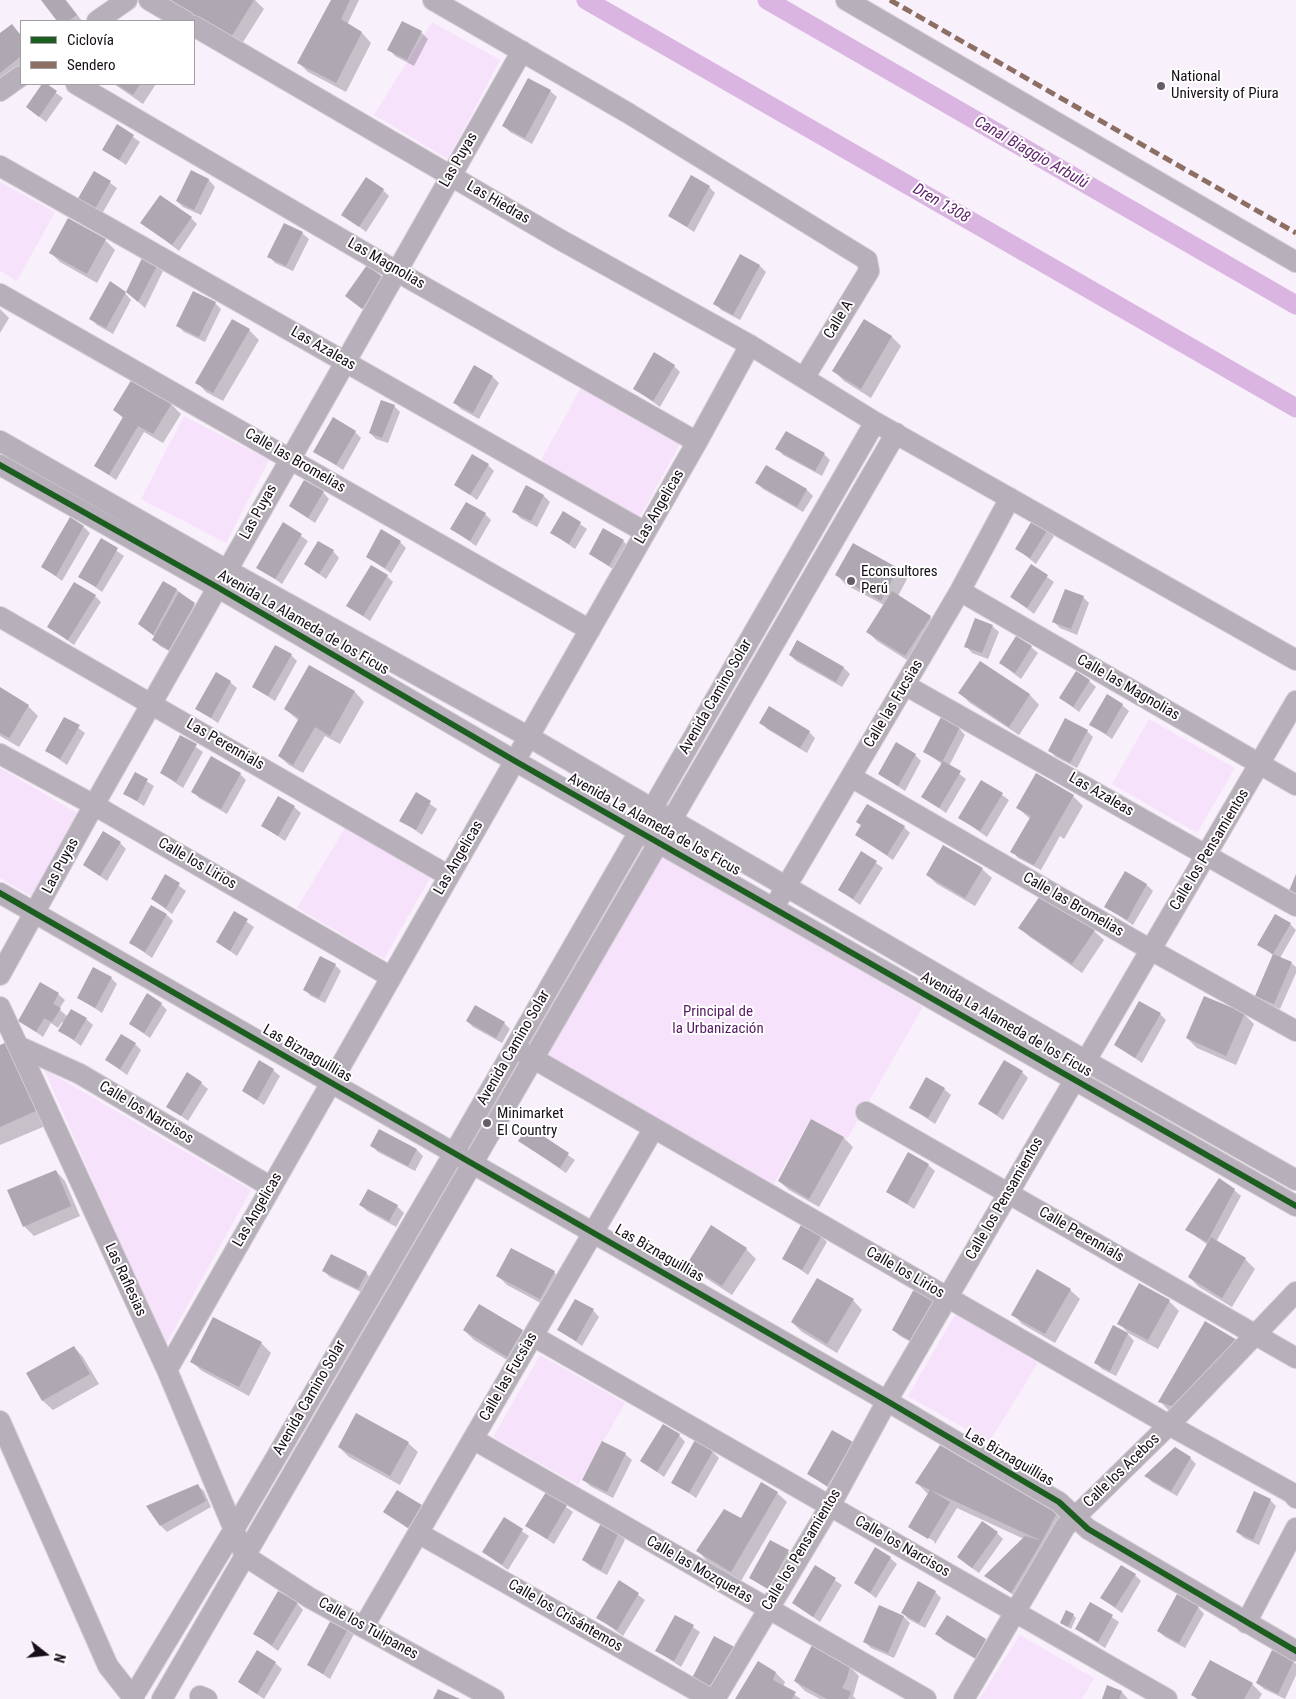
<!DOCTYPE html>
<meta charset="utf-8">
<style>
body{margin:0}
#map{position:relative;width:1296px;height:1699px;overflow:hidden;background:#f8f0fa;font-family:"Roboto Condensed",sans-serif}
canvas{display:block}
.legend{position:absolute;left:20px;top:20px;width:175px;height:65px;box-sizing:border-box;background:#fff;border:1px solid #a29fa3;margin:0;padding:6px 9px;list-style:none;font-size:15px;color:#170e18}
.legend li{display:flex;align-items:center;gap:10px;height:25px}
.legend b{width:25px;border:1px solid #a29fa3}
.north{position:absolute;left:20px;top:1629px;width:50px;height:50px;-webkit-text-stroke:4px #fff;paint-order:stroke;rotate:106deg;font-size:14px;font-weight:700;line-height:20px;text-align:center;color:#170e18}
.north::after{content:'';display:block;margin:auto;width:18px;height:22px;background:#170e18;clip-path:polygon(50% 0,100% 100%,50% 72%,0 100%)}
</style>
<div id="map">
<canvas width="1296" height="1699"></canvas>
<ul class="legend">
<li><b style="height:6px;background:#1b5e20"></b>Ciclovía</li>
<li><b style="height:6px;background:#8d6e63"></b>Sendero</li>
</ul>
<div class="north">N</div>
</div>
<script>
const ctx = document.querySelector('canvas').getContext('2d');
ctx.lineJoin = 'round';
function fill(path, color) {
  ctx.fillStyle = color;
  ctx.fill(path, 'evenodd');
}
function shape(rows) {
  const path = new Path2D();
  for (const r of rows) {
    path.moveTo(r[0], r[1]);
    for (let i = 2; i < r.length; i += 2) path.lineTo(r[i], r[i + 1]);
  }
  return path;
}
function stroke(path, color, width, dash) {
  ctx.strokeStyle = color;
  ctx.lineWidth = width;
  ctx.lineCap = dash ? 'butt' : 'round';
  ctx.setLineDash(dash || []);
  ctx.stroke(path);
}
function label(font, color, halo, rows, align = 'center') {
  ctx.font = font + ' "Roboto Condensed",sans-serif';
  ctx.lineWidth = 4;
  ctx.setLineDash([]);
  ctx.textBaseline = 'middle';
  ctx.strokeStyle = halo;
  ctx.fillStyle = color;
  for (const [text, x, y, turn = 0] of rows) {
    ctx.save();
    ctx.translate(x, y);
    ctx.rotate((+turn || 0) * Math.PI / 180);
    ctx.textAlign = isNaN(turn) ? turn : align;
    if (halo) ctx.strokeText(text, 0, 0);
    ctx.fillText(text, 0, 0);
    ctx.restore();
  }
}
fill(shape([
 [432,22,500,60,448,159,374,115],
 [0,182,55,212,17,281,0,271],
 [581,388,680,444,639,518,540,462],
 [184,416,269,460,226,543,141,499],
 [1149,719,1235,768,1197,833,1112,784],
 [0,768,79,814,33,897,0,878],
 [345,828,430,878,384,959,297,908],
 [663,855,923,1007,847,1139,811,1119,773,1185,546,1056],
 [44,1069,251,1190,165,1346],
 [956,1313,1038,1363,989,1442,908,1396],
 [540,1355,625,1403,578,1485,493,1437],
 [1020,1635,1094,1678,1082,1699,979,1699]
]), '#f7e2fc');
fill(shape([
 [42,0,66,0,82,21,58,21],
 [168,0,255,0,264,9,238,50],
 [332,0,359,0,347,25,362,33,371,43,346,92,308,72,298,62],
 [403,23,421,32,428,39,414,66,395,56,389,49],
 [12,25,21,35,21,73,0,83,0,35],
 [43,84,63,98,46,122,27,107],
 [114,84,156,84,143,104],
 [550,91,557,97,532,144,510,132,504,126],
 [118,126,140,142,126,165,104,150],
 [95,172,117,188,100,217,85,206],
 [191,172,209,180,215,187,201,215,183,207,177,201],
 [709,187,715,193,694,232,670,216],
 [383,190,389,196,366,232,343,214],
 [191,218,197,224,179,251,142,222],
 [302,233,309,239,293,271,275,263,269,256],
 [105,240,115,250,97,283,60,262,50,252],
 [741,255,760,266,766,272,740,320,721,310,715,303],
 [157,265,163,271,145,308,134,298],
 [383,279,369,314,347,296],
 [125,293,131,300,113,334,97,325,91,319],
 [215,303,221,309,205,342,184,332,178,326],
 [0,309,9,318,0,333],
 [864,321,892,337,901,346,871,398,844,381,834,371],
 [249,330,259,340,223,401,206,392,197,382],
 [674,366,680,372,660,407,635,389],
 [493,377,499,383,479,419,461,409,455,403],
 [171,404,181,414,163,443,144,432,116,480,96,466,124,419,115,410],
 [394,406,400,412,388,443,376,439,370,433],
 [355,432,361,438,343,470,315,451],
 [777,448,824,454,830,460,822,476,783,455],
 [488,465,494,471,477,500,456,484],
 [766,467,807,490,813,496,803,512,763,489,757,483],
 [526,487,544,496,550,502,537,527,520,518,514,511],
 [323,492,329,499,315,523,290,506],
 [564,513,587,529,575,549,552,533],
 [485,514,491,520,476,546,452,529],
 [284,524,308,541,282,584,258,567],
 [84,527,90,533,62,581,43,567],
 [1048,530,1054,536,1036,564,1016,548],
 [101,540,124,556,102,592,80,576],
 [623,541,629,547,616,571,590,554],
 [400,542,406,548,391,573,367,557],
 [853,545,898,569,907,579,898,596,930,617,939,626,915,665,877,641,868,632,884,605,846,585,837,575],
 [333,551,339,558,326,579,305,564],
 [1032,566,1054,582,1034,614,1012,597],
 [387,576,393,582,370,621,348,606],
 [163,582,177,590,200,610,176,655,160,646,154,640,155,637,139,623],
 [95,596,101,602,74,645,48,627],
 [1083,597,1089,603,1077,635,1060,628,1054,622],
 [992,626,999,632,988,659,972,653,966,646],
 [798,641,844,668,850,674,842,687,796,661,790,655],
 [1031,647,1038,653,1021,679,1000,663],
 [291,655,297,661,275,701,253,687],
 [980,662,1030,695,1039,705,1019,735,970,703,960,693],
 [309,666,355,692,364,702,340,744,325,736,303,773,289,765,279,756,299,721,285,709],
 [1089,681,1096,687,1079,712,1061,698],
 [230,682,237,688,218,723,197,709],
 [0,689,28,706,38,716,19,747,0,736],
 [1122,705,1129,711,1112,739,1090,724],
 [65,718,85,733,67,765,46,750],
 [761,722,809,732,815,738,807,753,767,729],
 [959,728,965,735,949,766,966,779,946,813,923,797,942,764,925,752],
 [1087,731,1093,737,1077,768,1056,757,1050,751],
 [181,737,203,752,183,788,161,773],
 [915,755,921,761,905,791,879,774],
 [135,774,154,786,144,806,125,794],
 [240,774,246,780,227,814,199,798,193,791],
 [982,781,1009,800,987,837,960,818],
 [416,794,437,809,422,835,401,820],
 [1073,796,1083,806,1064,839,1060,836,1041,870,1018,858,1012,851,1030,819,1018,808],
 [294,807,301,813,285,841,263,826],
 [857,822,904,827,910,833,893,860,856,835,862,826],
 [120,843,126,849,107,881,84,865],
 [862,853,883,868,860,905,839,889],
 [982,869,992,878,975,906,937,884,927,875],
 [166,876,186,891,172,914,152,899],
 [1147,885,1153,891,1133,925,1106,907],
 [234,913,254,927,237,956,217,942],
 [167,915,173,921,152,958,131,943],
 [1290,924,1296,930,1280,958,1291,963,1296,967,1296,973,1280,1009,1262,1002,1256,995,1274,956,1259,944],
 [1020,928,1094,931,1104,940,1082,973,1030,937],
 [335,965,341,971,325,1003,311,996,305,990],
 [111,978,117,984,102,1013,78,997],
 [58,994,65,1000,59,1009,68,1017,86,1019,93,1025,81,1046,60,1030,64,1023,62,1022,58,1028,51,1023,43,1037,19,1020],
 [161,1004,167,1010,150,1038,130,1024],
 [1160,1014,1166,1020,1142,1063,1116,1045],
 [1244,1014,1254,1024,1236,1065,1197,1048,1187,1038],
 [467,1021,504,1023,510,1029,502,1043,473,1027],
 [135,1044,141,1050,127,1075,106,1060],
 [0,1046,50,1124,0,1145],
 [273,1070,280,1076,264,1105,243,1091],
 [1022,1072,1028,1078,1003,1120,980,1104],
 [201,1083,208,1089,188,1121,168,1106],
 [944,1089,951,1095,935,1124,911,1108],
 [812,1120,844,1138,853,1147,819,1207,789,1190,779,1181],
 [528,1128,575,1160,566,1173,520,1141],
 [380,1131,417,1150,423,1156,415,1171,378,1152,372,1146],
 [928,1165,935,1171,914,1209,888,1192],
 [56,1171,65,1181,80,1216,34,1236,24,1226],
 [1234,1190,1241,1196,1216,1242,1245,1259,1255,1269,1232,1307,1199,1287,1189,1277,1208,1245,1187,1230],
 [361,1205,397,1206,404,1213,396,1227,367,1211],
 [821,1236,827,1242,808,1275,784,1258],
 [746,1249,756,1259,732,1295,698,1273,688,1263],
 [512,1250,554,1272,564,1282,550,1308,507,1285,498,1276],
 [324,1271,366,1273,372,1279,365,1294,330,1277],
 [1139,1285,1169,1301,1179,1311,1158,1349,1128,1333,1119,1323],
 [1070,1290,1080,1299,1055,1343,1022,1324,1013,1314],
 [915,1291,923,1349,900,1336,893,1330],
 [853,1300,862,1310,837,1353,802,1332,792,1322],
 [593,1310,599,1317,582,1346,559,1330],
 [214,1319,261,1343,271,1353,249,1396,202,1371,192,1362],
 [1114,1327,1128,1334,1134,1341,1116,1376,1102,1369,1096,1363],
 [464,1330,522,1331,532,1341,517,1366,474,1340],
 [1236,1341,1169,1411,1160,1401],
 [74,1347,83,1357,99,1384,53,1410,43,1401,28,1373],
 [679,1435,685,1442,664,1477,642,1461],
 [408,1443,418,1452,400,1485,349,1457,339,1447],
 [852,1443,858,1449,833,1491,808,1473],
 [940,1446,1057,1514,1070,1527,1018,1598,985,1576,1024,1539,957,1508,935,1544,934,1541,915,1530,915,1532,910,1527,929,1495,917,1483],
 [713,1452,719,1458,696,1498,673,1482],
 [625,1454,632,1460,613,1498,590,1486,584,1480],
 [1190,1458,1196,1464,1177,1496,1152,1482,1146,1476],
 [197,1485,204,1491,211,1507,167,1532,161,1526],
 [546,1493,573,1512,554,1544,527,1526],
 [777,1493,787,1502,741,1581,707,1561,698,1551],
 [1270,1500,1276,1506,1259,1545,1244,1538,1237,1532],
 [421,1506,428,1512,415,1533,385,1512],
 [504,1519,529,1536,508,1570,484,1552],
 [619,1533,625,1540,607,1575,590,1566,584,1560],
 [997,1533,1003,1539,979,1573,965,1563],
 [771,1541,795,1557,775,1594,751,1578],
 [890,1558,897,1564,876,1598,856,1583],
 [815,1567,842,1585,820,1622,793,1603],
 [1135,1575,1141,1581,1122,1613,1101,1598],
 [620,1582,645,1600,623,1636,598,1618],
 [935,1592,941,1598,925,1628,908,1619,902,1612],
 [297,1603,303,1610,278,1651,254,1633],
 [1091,1603,1119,1622,1105,1648,1076,1629],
 [880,1606,904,1617,910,1623,894,1658,871,1648,865,1642],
 [1198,1607,1204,1614,1185,1648,1165,1637,1158,1631],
 [1073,1615,1076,1618,1071,1629,1061,1623],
 [676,1616,700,1632,681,1667,657,1651],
 [348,1628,354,1634,330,1679,309,1665],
 [937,1633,985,1640,992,1646,982,1663,943,1640],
 [1293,1661,1296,1664,1296,1675,1285,1699,1264,1689,1257,1683],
 [275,1663,282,1669,264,1699,239,1682],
 [849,1666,859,1676,853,1696,856,1699,820,1699,805,1691,795,1681],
 [776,1673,785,1682,783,1687,801,1699,737,1699],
 [1252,1684,1262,1694,1259,1699,1197,1699,1193,1695],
 [1122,1692,1128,1699,1103,1699]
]), '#0003');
stroke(shape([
 [586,0,1296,408],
 [767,0,1296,305]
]), '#dab5e2', 19);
fill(shape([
 [41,0,65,0,77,15,68,21,57,21],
 [168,0,254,0,228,42],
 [331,0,350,0,341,19,362,32,336,83,297,63],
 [402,21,422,31,407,60,387,50],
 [12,24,21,36,21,56,0,73,0,33],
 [528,78,551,90,525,138,502,126],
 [42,84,47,84,57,91,39,117,26,107],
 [116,84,140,84,133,95],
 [117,124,134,135,119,160,102,150],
 [191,170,209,179,194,210,176,201],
 [94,171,111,181,93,212,77,200],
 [691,175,710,186,687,227,668,216],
 [366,177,384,189,359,227,341,215],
 [160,195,192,217,172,245,140,223],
 [68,218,106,239,87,274,49,253],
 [284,223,303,232,286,266,267,257],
 [740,254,760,265,733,315,713,304],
 [142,258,158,264,138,302,126,292],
 [367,265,384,278,362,309,345,296],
 [110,281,126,292,106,328,89,319],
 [193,291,216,302,199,337,176,326],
 [232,319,250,329,213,393,195,383],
 [864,319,892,336,861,389,832,371],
 [654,352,675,365,653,401,633,389],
 [474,365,493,376,473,413,453,403],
 [132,379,172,403,153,434,138,426,109,475,94,466,123,417,113,410],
 [381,400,395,405,382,438,369,433],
 [333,417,356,431,336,465,313,452],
 [786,431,825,453,815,471,775,449],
 [472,454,489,464,470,495,454,485],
 [766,465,807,489,797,507,755,483],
 [304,480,324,491,308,518,289,506],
 [526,485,544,495,531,521,512,512],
 [466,502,486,513,470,541,450,529],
 [563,511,581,522,569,544,550,533],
 [70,517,84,526,56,576,41,567],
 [1033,519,1048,529,1030,558,1015,549],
 [283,522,302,534,275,579,256,568],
 [603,528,624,540,609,566,589,554],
 [381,529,401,541,385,568,366,557],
 [101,538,118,548,96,587,78,577],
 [318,541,334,550,319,574,304,564],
 [853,543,898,568,881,601,835,575],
 [1031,564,1048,575,1027,608,1010,597],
 [371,565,388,575,363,616,346,606],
 [163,581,177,589,153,635,138,624],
 [74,582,96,595,68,640,47,627],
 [1065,589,1084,596,1071,629,1052,622],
 [892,591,931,616,905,656,866,632],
 [179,592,195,603,169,650,152,640],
 [975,618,993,625,982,653,964,647],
 [1016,636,1032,646,1015,673,999,663],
 [797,640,844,667,836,682,789,655],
 [275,645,292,654,268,696,252,687],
 [980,661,1030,694,1009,727,958,693],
 [309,665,355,691,330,736,315,727,293,765,278,756,299,718,284,709],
 [1076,671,1090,680,1073,707,1059,698],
 [216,672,231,681,211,718,195,709],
 [0,687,29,705,9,738,0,733],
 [1107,694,1123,704,1106,734,1089,725],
 [769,706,810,731,800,748,759,723],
 [64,717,80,725,60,759,45,751],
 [941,717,960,727,942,762,923,752],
 [1065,718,1088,730,1070,763,1048,751],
 [180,735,197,744,176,782,160,773],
 [896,742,916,754,898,786,878,774],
 [211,756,241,773,221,809,191,792],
 [943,761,961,771,939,808,921,797],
 [135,772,148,779,137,801,123,794],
 [1036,773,1074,795,1034,865,1010,852,1031,816,1016,808],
 [981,780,1003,793,980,831,958,818],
 [416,792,431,801,416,830,399,821],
 [278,796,295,806,278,836,261,826],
 [867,804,905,826,887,855,855,835,861,825,856,822],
 [103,831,121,842,100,876,83,865],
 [943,845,983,868,965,898,926,875],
 [861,851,877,861,853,899,838,890],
 [1125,871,1147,884,1127,920,1104,907],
 [165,874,180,883,166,908,151,899],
 [1296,874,1296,894,1289,891],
 [1042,893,1095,930,1072,964,1018,928],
 [151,905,167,914,145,952,129,943],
 [234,911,248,919,230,951,216,942],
 [1275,914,1291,923,1273,954,1257,945],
 [1273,954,1292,962,1274,1004,1255,996],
 [320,956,336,964,319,998,303,990],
 [93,967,112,977,95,1008,77,998],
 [40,982,59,993,53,1004,61,1008,52,1022,44,1018,36,1032,18,1021],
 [147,993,162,1003,144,1033,129,1024],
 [1204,996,1245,1013,1226,1056,1186,1038],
 [1139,1001,1161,1013,1135,1058,1114,1045],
 [475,1005,505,1022,496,1038,466,1021],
 [71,1009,87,1018,74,1040,58,1031],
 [121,1034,136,1043,120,1069,105,1060],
 [9,1041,38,1110,0,1127,0,1045],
 [259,1060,274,1069,257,1100,242,1091],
 [1004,1060,1023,1071,997,1115,978,1104],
 [187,1072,202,1082,181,1116,166,1107],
 [926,1077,945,1088,928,1118,909,1108],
 [811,1119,844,1137,809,1199,778,1181],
 [528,1126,569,1153,560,1168,518,1141],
 [379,1129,417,1149,408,1166,370,1146],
 [908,1152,929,1164,907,1204,886,1192],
 [56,1170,71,1206,23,1227,7,1190],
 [1219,1178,1235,1189,1207,1242,1185,1230],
 [368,1189,398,1205,389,1221,359,1205],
 [802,1223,822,1235,802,1270,782,1259],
 [711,1225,747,1248,722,1286,687,1264],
 [1211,1237,1246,1258,1222,1298,1188,1277],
 [511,1248,555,1271,540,1299,496,1276],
 [331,1254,367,1272,358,1289,322,1271],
 [1037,1269,1071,1289,1045,1334,1011,1315],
 [817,1278,854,1299,827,1344,791,1322],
 [1139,1283,1170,1300,1148,1340,1117,1324],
 [914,1289,939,1303,916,1344,892,1330],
 [575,1299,594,1309,576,1341,557,1330],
 [479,1304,523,1330,507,1357,463,1330],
 [213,1317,262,1342,239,1387,190,1362],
 [1205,1321,1237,1340,1172,1406,1158,1402],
 [1113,1325,1128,1333,1110,1371,1094,1363],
 [74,1346,90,1374,42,1401,26,1373],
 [356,1413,409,1442,390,1476,338,1447],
 [663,1424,680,1434,657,1472,640,1461],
 [832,1430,853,1442,827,1486,807,1474],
 [695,1440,713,1451,689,1493,671,1483],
 [602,1441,626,1453,607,1492,582,1480],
 [940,1445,1057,1513,1042,1541,1011,1593,984,1576,1025,1536,1042,1541,915,1483],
 [1175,1447,1191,1457,1171,1491,1144,1476],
 [761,1482,778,1492,731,1572,696,1551,724,1509,741,1518],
 [198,1484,206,1501,160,1526,146,1506],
 [397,1490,422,1505,408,1528,383,1512],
 [930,1490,950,1502,928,1539,908,1527],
 [1254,1491,1271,1499,1253,1540,1236,1532],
 [546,1492,567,1505,547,1539,525,1526],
 [504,1517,523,1529,502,1565,482,1552],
 [982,1521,998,1532,972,1568,957,1557],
 [601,1523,619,1532,601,1570,582,1560],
 [770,1540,789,1550,768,1589,749,1578],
 [875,1547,891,1557,870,1593,854,1583],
 [815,1565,836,1578,813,1617,792,1603],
 [1121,1565,1136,1574,1115,1607,1100,1598],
 [619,1580,639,1593,617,1630,596,1618],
 [918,1581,936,1591,919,1623,901,1613],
 [278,1591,298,1602,272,1645,253,1634],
 [1177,1594,1199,1606,1179,1643,1157,1631],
 [1090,1602,1113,1615,1098,1642,1075,1629],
 [879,1605,904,1616,888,1653,863,1642],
 [1066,1610,1074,1614,1068,1627,1060,1623],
 [675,1615,694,1625,674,1661,655,1651],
 [947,1615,986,1639,975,1658,935,1634],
 [332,1618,349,1627,323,1674,307,1665],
 [714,1636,738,1649,716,1691,692,1678],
 [812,1645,850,1665,847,1678,842,1688,851,1692,848,1699,827,1699,794,1681],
 [257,1650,276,1662,257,1694,238,1682],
 [1272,1650,1294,1660,1278,1694,1256,1683],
 [1210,1660,1253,1683,1244,1699,1198,1699,1191,1695],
 [758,1661,776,1672,773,1680,796,1692,792,1699,735,1699],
 [1107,1685,1122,1691,1119,1699,1102,1699],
 [438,1689,460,1699,433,1699]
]), '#afa7b1');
const minor = shape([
 [149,0,185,21],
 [433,0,628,113,867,260,869,271,804,378],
 [846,0,1296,262],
 [97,21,127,0],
 [194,26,559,239,750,345,875,422,1296,660],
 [76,84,396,271,697,442],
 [0,91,21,76],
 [0,166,645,532],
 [0,294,590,630],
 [0,441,227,570,529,737,1086,1061,1296,1180],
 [0,465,217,587,515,761,1296,1206],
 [960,591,1296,785],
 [0,617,449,876],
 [905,685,1296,906],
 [0,754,94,805,391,977],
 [851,777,1151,950,1296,1031],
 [0,893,887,1401,1059,1502,1088,1529,1296,1651],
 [780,897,960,591,1010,498],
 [0,975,94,805,522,51],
 [0,1007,167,1370,245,1556,310,1598,494,1699],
 [18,1046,80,1074,271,1187],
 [522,1052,1169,1425,1292,1493,1296,1498],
 [866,1112,1296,1358],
 [533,1336,1167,1699],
 [167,1370,697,442,750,345],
 [0,1421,108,1666,134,1699],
 [473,1439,926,1699],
 [418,1533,711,1699],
 [1246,1623,1296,1528],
 [364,1626,654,1128],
 [200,1696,207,1699],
 [133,1697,233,1531,454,1153,875,422],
 [162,1699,896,433],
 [715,1699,830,1506,887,1401,1296,701],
 [964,1699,1065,1527,1169,1425,1296,1292]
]);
stroke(minor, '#d3cdd5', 22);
stroke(minor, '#b7afb9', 20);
stroke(shape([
 [890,0,1296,233]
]), '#8d6e63', 5, [10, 5]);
stroke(shape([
 [0,465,217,587,515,761,1296,1206],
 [0,893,887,1401,1059,1502,1088,1529,1296,1651]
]), '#1b5e20', 6);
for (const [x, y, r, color] of [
 [1161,86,5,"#665d67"],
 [851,581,5,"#665d67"],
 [487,1123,5,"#665d67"]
]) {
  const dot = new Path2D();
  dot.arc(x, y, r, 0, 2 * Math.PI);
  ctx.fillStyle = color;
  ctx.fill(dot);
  stroke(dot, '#fff', 2);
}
label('15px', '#170e18', '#fff', [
 ["National",1171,77],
 ["University of Piura",1171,94],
 ["Econsultores",861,572],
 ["Perú",861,589],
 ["Minimarket",497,1114],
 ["El Country",497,1131]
], 'left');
label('15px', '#170e18', '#fff', [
 ["Las Puyas",459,160,-60],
 ["Las Hiedras",498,203,30],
 ["Las Magnolias",386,264,30],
 ["Calle A",839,320,-59],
 ["Las Azaleas",323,349,30],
 ["Calle las Bromelias",295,461,30],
 ["Las Angelicas",660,507,-60],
 ["Las Puyas",259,512,-61],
 ["Avenida La Alameda de los Ficus",303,623,30],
 ["Calle las Magnolias",1128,688,30],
 ["Avenida Camino Solar",716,697,-60],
 ["Calle las Fucsias",894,704,-59],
 ["Las Perennials",225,745,30],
 ["Las Azaleas",1101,795,30],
 ["Avenida La Alameda de los Ficus",654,825,29],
 ["Calle los Pensamientos",1210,850,-59],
 ["Las Angelicas",459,858,-60],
 ["Calle los Lirios",197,864,30],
 ["Las Puyas",61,866,-62],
 ["Calle las Bromelias",1073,905,30],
 ["Avenida La Alameda de los Ficus",1006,1025,30],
 ["Avenida Camino Solar",514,1048,-60],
 ["Las Biznaguillias",307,1054,30],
 ["Calle los Narcisos",146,1113,31],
 ["Calle los Pensamientos",1005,1199,-60],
 ["Las Angelicas",258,1210,-60],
 ["Calle Perennials",1081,1235,30],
 ["Las Biznaguillias",659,1254,30],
 ["Calle los Lirios",905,1273,30],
 ["Las Raflesias",125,1280,65],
 ["Calle las Fucsias",509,1377,-60],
 ["Avenida Camino Solar",310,1398,-60],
 ["Las Biznaguillias",1009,1458,30],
 ["Calle los Acebos",1122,1471,-44],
 ["Calle los Narcisos",902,1547,30],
 ["Calle los Pensamientos",802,1550,-59],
 ["Calle las Mozquetas",699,1570,30],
 ["Calle los Crisántemos",565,1616,30],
 ["Calle los Tulipanes",368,1629,29]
]);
label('15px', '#551a61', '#fff', [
 ["Principal de",718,1012],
 ["la Urbanización",718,1029]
]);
label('italic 16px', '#62286f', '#fff', [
 ["Canal Biaggio Arbulú",1031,153,30],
 ["Dren 1308",941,204,30]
]);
</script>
